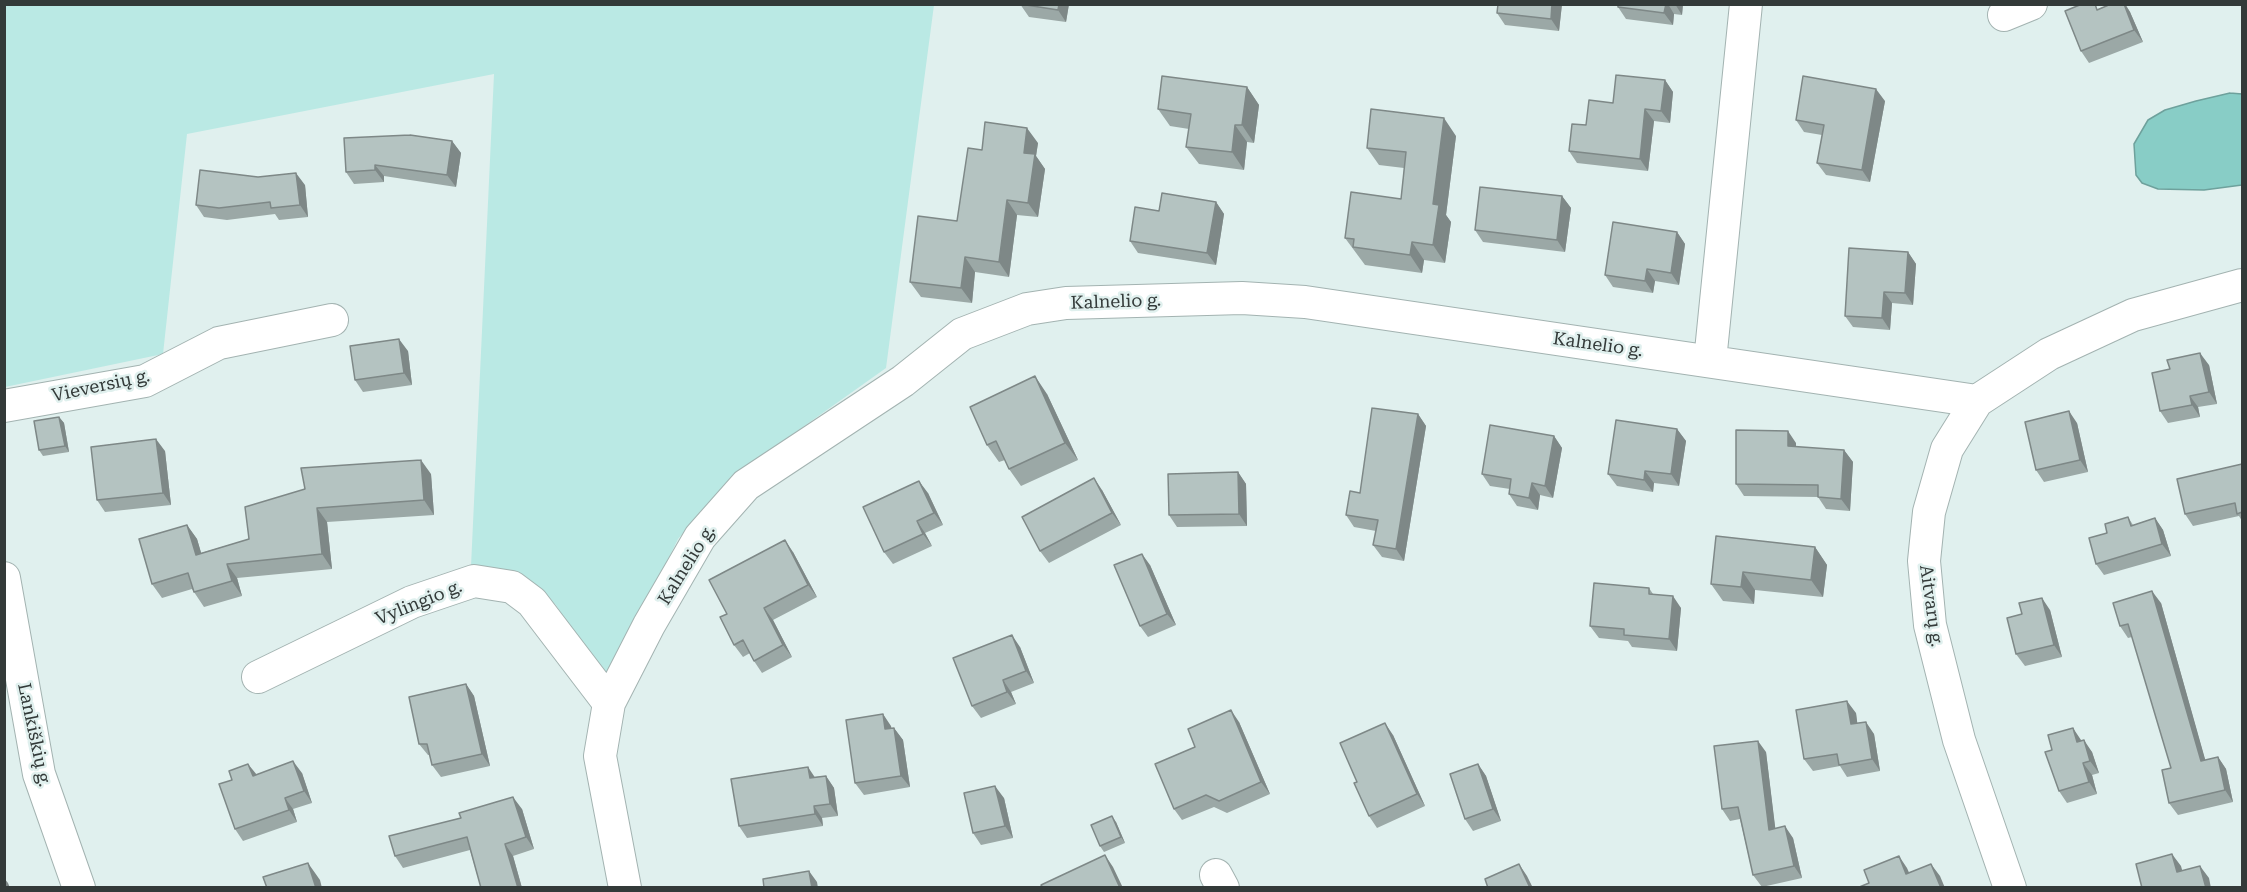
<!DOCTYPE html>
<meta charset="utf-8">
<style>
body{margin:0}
#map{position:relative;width:2247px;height:892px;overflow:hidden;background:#e0f0ee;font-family:"Roboto Serif",serif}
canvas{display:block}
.frame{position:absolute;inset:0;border:6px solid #333a39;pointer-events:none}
</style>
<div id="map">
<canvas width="2247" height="892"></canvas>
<div class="frame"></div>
</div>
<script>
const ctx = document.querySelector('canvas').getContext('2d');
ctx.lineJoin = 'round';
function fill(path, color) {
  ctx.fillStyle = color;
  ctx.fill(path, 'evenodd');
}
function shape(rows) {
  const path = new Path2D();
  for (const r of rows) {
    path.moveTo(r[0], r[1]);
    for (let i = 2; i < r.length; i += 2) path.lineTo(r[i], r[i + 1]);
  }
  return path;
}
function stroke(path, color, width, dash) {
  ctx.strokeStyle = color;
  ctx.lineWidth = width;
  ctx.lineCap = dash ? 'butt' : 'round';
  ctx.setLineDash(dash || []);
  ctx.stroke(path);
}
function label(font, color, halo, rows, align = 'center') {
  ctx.font = font + ' "Roboto Serif",serif';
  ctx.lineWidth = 5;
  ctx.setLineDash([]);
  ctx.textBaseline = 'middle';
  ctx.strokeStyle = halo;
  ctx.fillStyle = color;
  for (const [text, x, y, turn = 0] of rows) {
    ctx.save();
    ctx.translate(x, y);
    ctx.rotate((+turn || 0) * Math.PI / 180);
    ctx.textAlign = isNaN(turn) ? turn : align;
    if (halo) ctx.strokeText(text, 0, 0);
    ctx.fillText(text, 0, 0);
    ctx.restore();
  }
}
fill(shape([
 [4,5,934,5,886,368,734,476,678,539,612,674,602,681,556,605,515,571,471,566,494,74,187,134,163,354,5,387]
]), '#bae9e4');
const water = shape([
 [2230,93,2242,94,2242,185,2204,190,2158,189,2142,183,2136,175,2134,144,2148,120,2165,110,2196,101,2230,93]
]);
fill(water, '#88cdc6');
stroke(water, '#6ea19c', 1.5);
const street = shape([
 [2004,15,2031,4],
 [1710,361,1746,4],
 [4,406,145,381,219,343,332,320],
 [4,578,39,774,79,888],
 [258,677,412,602,474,581,512,587,532,602,609,703],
 [1216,875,1223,888],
 [625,888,600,756,609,703,649,625,700,537,746,485,903,381,962,334,1027,309,1066,303,1242,298,1305,302,1977,401],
 [2010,888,1959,740,1930,625,1924,561,1929,512,1947,449,1977,401,2049,354,2133,315,2242,285]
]);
stroke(street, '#a3b3b1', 34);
stroke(street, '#fff', 32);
fill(shape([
 [1020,4,1069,4,1066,22,1029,17],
 [1498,4,1562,4,1559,31,1505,25,1497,13],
 [1618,4,1683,4,1682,15,1674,14,1673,25,1626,19,1618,7],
 [2111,4,2125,4,2130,12,2143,42,2089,63,2081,51,2099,9],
 [1665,80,1673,92,1670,123,1654,121,1648,171,1577,163,1569,151,1586,125,1613,103],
 [1247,87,1259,105,1254,143,1247,142,1244,170,1199,164,1186,147,1189,129,1170,126,1158,109],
 [1885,101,1870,182,1826,175,1817,163,1822,135,1804,132,1796,120],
 [1456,136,1446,215,1451,222,1445,263,1424,260,1422,273,1365,265,1345,238,1401,199,1404,168,1379,165,1367,148],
 [452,141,461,153,456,187,384,176,384,182,354,184,346,172],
 [1038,143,1036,156,1045,169,1038,217,1017,215,1009,277,975,272,972,303,921,297,910,282,957,221,982,150],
 [305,185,308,217,279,220,275,214,227,220,204,217,196,205],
 [1562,196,1571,208,1565,252,1483,242,1475,230],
 [1216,202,1224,214,1216,265,1138,253,1130,241,1159,211],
 [1677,232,1685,244,1679,285,1655,281,1653,293,1613,287,1605,275],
 [1908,252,1916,264,1913,305,1892,303,1890,330,1853,327,1845,316],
 [408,351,412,385,363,392,355,380],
 [2209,365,2217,404,2198,407,2200,417,2168,423,2160,411],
 [1047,394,1078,460,1021,486,1009,469,1005,460,999,462,987,445],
 [1418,414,1426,426,1404,561,1382,557,1373,545,1376,531,1354,527,1346,515,1360,493],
 [59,417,64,423,69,452,43,456,39,450],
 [2077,423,2088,472,2044,482,2036,470],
 [1677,429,1686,441,1679,486,1654,483,1653,492,1617,486,1608,474],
 [1554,436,1562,448,1553,498,1540,495,1538,510,1517,506,1509,494,1510,489,1490,486,1482,474],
 [1796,443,1796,447,1844,450,1853,462,1850,511,1826,509,1818,497,1744,496,1736,484],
 [165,451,171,505,105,512,97,500],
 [2242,464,2242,521,2239,516,2193,526,2185,514],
 [1238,472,1246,484,1247,526,1177,527,1169,515],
 [431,474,434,515,327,522,332,569,237,578,242,596,204,607,192,589,162,598,152,584,187,525,197,539,201,553,249,539,245,507],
 [1102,490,1121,525,1049,563,1040,551],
 [928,493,943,525,925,533,932,546,893,564,884,552],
 [2128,517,2133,525,2155,518,2163,530,2171,556,2104,575,2096,564,2107,533],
 [1815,547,1827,565,1823,597,1755,590,1754,604,1723,601,1711,584],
 [793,552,817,597,773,620,792,657,762,673,754,661,750,653,743,657,734,645],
 [1150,565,1176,625,1148,637,1140,626],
 [1649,588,1653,594,1681,608,1677,651,1632,647,1628,641,1599,638,1590,626],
 [2161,603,2205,760,2218,757,2226,769,2233,802,2178,815,2169,803,2171,768,2132,637,2128,638,2120,626],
 [2050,610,2062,657,2025,666,2016,654],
 [1020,647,1034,683,1011,692,1016,704,981,718,972,706],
 [466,684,474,696,490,766,441,777,432,765,430,755,428,755,419,744],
 [1856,713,1857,723,1874,734,1880,771,1847,777,1840,766,1813,771,1804,759],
 [883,714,891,728,894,728,903,740,910,787,864,795,855,783],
 [1239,722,1270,794,1227,813,1214,807,1182,820,1174,809,1195,747],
 [1393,735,1425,806,1377,828,1369,816,1357,782],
 [2081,741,2092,752,2099,773,2092,775,2097,794,2067,803,2059,791],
 [1766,752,1775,828,1793,838,1802,878,1762,887,1753,875,1740,819,1730,821,1722,809],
 [1478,764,1486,776,1501,821,1473,831,1465,819],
 [302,773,312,803,293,809,297,822,243,841,235,829,256,775],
 [826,776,834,788,838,816,822,818,823,826,747,838,739,826,815,777],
 [1004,798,1013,838,981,845,973,833],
 [522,809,534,849,513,856,522,888,481,888,470,850,403,868,395,856],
 [1116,822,1125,843,1104,852,1100,846]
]), '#9ba8a6');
fill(shape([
 [1059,4,1069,4,1066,22,1058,10],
 [1552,4,1562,4,1559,31,1551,19],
 [1666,4,1668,4,1674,14,1673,25,1664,13],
 [1675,4,1683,4,1682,15],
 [2124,4,2125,4,2130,12,2143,42,2134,30],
 [1665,80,1673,92,1670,123,1661,111],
 [1247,87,1259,105,1254,143,1242,125],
 [1876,89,1885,101,1870,182,1862,170],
 [1645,109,1654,121,1648,171,1640,159],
 [1444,118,1456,136,1446,215,1451,222,1445,263,1433,245,1433,204],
 [1235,125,1247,142,1244,170,1232,152],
 [1027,128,1038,143,1036,156,1045,169,1038,217,1028,203,1024,153],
 [452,141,461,153,456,187,447,175],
 [375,165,384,176,384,182,375,170],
 [296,173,305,185,308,217,300,205],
 [1562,196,1571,208,1565,252,1557,240],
 [1007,200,1017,215,1009,277,999,262],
 [1216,202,1224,214,1216,265,1207,253],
 [1677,232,1685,244,1679,285,1671,273],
 [1412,242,1424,260,1422,273,1410,255],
 [1908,252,1916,264,1913,305,1905,293],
 [965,257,975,272,972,303,961,288],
 [1647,269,1655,281,1653,293,1645,281],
 [1884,292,1892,303,1890,330,1882,318],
 [399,339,408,351,412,385,404,373],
 [2200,353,2209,365,2217,404,2209,392],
 [1035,376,1047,394,1078,460,1065,443],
 [2190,396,2198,407,2200,417,2192,405],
 [2069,411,2077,423,2088,472,2080,460],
 [1418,414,1426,426,1404,561,1396,549],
 [59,417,64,423,69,452,65,446],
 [1677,429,1686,441,1679,486,1671,474],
 [1788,431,1796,443,1796,458,1788,446],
 [1554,436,1562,448,1553,498,1545,486],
 [156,439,165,451,171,505,163,493],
 [1844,450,1853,462,1850,511,1841,499],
 [421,460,431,474,434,515,424,500],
 [1645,471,1654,483,1653,492,1644,480],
 [1238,472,1246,484,1247,526,1239,514],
 [1094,478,1102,490,1121,525,1112,513],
 [919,481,928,493,943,525,934,513],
 [1532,483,1540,495,1538,510,1529,498],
 [317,508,327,522,332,569,322,554],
 [2155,518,2163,530,2171,556,2162,544],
 [917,521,925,533,932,546,923,534],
 [187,525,197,539,206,569,196,555],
 [785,540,793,552,817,597,808,585],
 [1815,547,1827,565,1823,597,1811,580],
 [1142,554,1150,565,1176,625,1167,614],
 [227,564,237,578,242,596,232,581],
 [1743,572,1755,590,1754,604,1741,587],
 [2152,591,2161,603,2209,773,2201,761],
 [1673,596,1681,608,1677,651,1669,639],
 [2042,598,2050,610,2062,657,2054,645],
 [764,608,773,620,792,657,783,645],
 [1012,635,1020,647,1034,683,1026,671],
 [1003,680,1011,692,1016,704,1007,692],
 [466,684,474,696,490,766,482,754],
 [1847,701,1856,713,1859,736,1851,724],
 [1231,710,1239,722,1270,794,1261,782],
 [883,714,891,726,894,741,885,729],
 [1866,722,1874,734,1880,771,1872,759],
 [1385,723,1393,735,1425,806,1417,794],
 [894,728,903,740,910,787,901,776],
 [2073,728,2081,740,2085,754,2077,742],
 [2084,740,2092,752,2099,773,2090,761],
 [1758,741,1766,752,1777,842,1769,830],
 [2218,757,2226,769,2233,802,2225,790],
 [293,761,302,773,312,803,304,791],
 [2083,763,2092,775,2097,794,2089,782],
 [248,764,257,775,253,776],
 [1478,764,1486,776,1501,821,1493,809],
 [808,767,816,779,810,778],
 [826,776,834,788,838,816,830,804],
 [995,786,1004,798,1013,838,1005,826],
 [513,797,522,809,534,849,526,837],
 [285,798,293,809,297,822,289,810],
 [814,806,822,818,823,826,815,814],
 [1112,816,1116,822,1125,843,1121,837],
 [1785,826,1793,838,1802,878,1794,866],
 [505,844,513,856,522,888,518,888],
 [2172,854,2181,866,2186,884,2177,872],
 [1105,855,1113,867,1123,888,1120,888],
 [1899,856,1907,868,1915,886,1906,874],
 [308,863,320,880,322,888,316,888],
 [1519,864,1527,876,1533,888,1530,888],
 [1931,864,1940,876,1945,888,1941,888],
 [2200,866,2209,878,2211,888,2206,888],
 [809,871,817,882,818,888,812,888],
 [4,878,8,883,10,888,5,888]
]), '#7e8887');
const building = shape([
 [1020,4,1059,4,1058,10,1020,4],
 [1498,4,1552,4,1551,19,1497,13,1498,4],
 [1618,4,1666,4,1664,13,1618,7,1618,4],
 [2082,4,2095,4,2097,10,2111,4,2124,4,2134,30,2081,51,2065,11,2082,4],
 [1616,75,1665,80,1661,111,1645,109,1640,159,1569,151,1572,124,1586,125,1589,100,1613,103,1616,75],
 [1162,76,1247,87,1242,125,1235,125,1232,152,1186,147,1191,114,1158,109,1162,76],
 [1803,76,1876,89,1862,170,1817,163,1824,125,1796,120,1803,76],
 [1371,109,1444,118,1433,204,1439,205,1433,245,1412,242,1410,255,1353,247,1354,239,1345,238,1351,192,1401,199,1406,152,1367,148,1371,109],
 [985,122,1027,128,1024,153,1035,154,1028,203,1007,200,999,262,965,257,961,288,910,282,918,216,957,221,968,148,982,150,985,122],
 [410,135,452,141,447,175,375,165,375,170,346,172,344,138,410,135],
 [200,170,258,177,296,173,300,205,271,208,270,202,219,208,196,205,200,170],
 [1480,187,1562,196,1557,240,1475,230,1480,187],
 [1162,193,1216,202,1207,253,1130,241,1135,207,1159,211,1162,193],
 [1613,222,1677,232,1671,273,1647,269,1645,281,1605,275,1613,222],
 [1849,248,1908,252,1905,293,1884,292,1882,318,1845,316,1849,248],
 [399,339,404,373,355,380,350,346,399,339],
 [2200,353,2209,392,2190,396,2192,405,2160,411,2152,373,2170,369,2167,360,2200,353],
 [1035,376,1065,443,1009,469,996,441,987,445,970,407,1035,376],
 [1372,408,1418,414,1396,549,1373,545,1378,520,1346,515,1350,491,1360,493,1372,408],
 [2069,411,2080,460,2036,470,2025,422,2069,411],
 [59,417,65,446,39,450,34,421,59,417],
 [1616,420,1677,429,1671,474,1645,471,1644,480,1608,474,1616,420],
 [1490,425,1554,436,1545,486,1532,483,1529,498,1509,494,1511,479,1482,474,1490,425],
 [1736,430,1788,431,1788,446,1844,450,1841,499,1818,497,1818,485,1736,484,1736,430],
 [156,439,163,493,97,500,91,447,156,439],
 [421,460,424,500,317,508,322,554,227,564,232,581,194,592,188,573,152,584,139,539,187,525,196,555,249,539,245,507,305,489,301,468,421,460],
 [2242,464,2242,512,2237,514,2235,503,2185,514,2177,479,2242,464],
 [1238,472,1239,514,1169,515,1168,474,1238,472],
 [1094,478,1112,513,1040,551,1022,517,1094,478],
 [919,481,934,513,917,521,923,534,884,552,863,507,919,481],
 [2128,517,2131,526,2155,518,2162,544,2096,564,2089,538,2107,533,2105,524,2128,517],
 [1716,536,1815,547,1811,580,1743,572,1741,587,1711,584,1716,536],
 [785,540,808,585,764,608,783,645,754,661,743,640,734,645,720,617,727,614,709,580,785,540],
 [1142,554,1167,614,1140,626,1114,565,1142,554],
 [1594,583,1649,588,1649,594,1673,596,1669,639,1624,635,1624,629,1590,626,1594,583],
 [2152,591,2201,761,2218,757,2225,790,2169,803,2162,770,2171,768,2128,624,2120,626,2113,603,2152,591],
 [2042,598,2054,645,2016,654,2007,618,2022,614,2019,603,2042,598],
 [1012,635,1026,671,1003,680,1007,692,972,706,953,658,1012,635],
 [466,684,482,754,432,765,427,744,419,744,409,697,466,684],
 [1847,701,1851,724,1866,722,1872,759,1839,765,1837,754,1804,759,1796,710,1847,701],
 [1231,710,1261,782,1219,801,1206,795,1174,809,1155,764,1195,747,1188,729,1231,710],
 [883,714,885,729,894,728,901,776,855,783,846,720,883,714],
 [1385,723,1417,794,1369,816,1354,783,1357,782,1340,743,1385,723],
 [2073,728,2077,742,2084,740,2090,761,2083,763,2089,782,2059,791,2045,752,2052,750,2048,735,2073,728],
 [1758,741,1769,830,1785,826,1794,866,1753,875,1738,807,1722,809,1714,746,1758,741],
 [293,761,304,791,285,798,289,810,235,829,219,784,232,780,229,771,248,764,253,776,293,761],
 [1478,764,1493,809,1465,819,1450,774,1478,764],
 [808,767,810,778,826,776,830,804,814,806,815,814,739,826,731,779,808,767],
 [995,786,1005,826,973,833,964,793,995,786],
 [513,797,526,837,505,844,518,888,481,888,467,837,395,856,389,836,461,818,459,813,513,797],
 [1112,816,1121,837,1100,846,1091,825,1112,816],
 [2172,854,2177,872,2200,866,2206,888,2142,888,2136,864,2172,854],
 [1105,855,1120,888,1043,888,1041,885,1105,855],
 [1899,856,1906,874,1931,864,1941,888,1857,888,1869,883,1864,870,1899,856],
 [308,863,316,888,267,888,263,877,308,863],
 [1519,864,1530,888,1488,888,1485,879,1519,864],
 [809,871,812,888,764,888,763,879,809,871]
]);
fill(building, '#b4c3c1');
stroke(building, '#7e8887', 1.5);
label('18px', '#333a39', '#e0f0ee', [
 ["Kalnelio g.",1116,302,-2],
 ["Kalnelio g.",1598,345,8],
 ["Vieversių g.",101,386,-12],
 ["Kalnelio g.",687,565,-58],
 ["Vylingio g.",419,603,-22],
 ["Aitvarų g.",1931,606,82],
 ["Lankiškių g.",34,735,78]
]);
</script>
